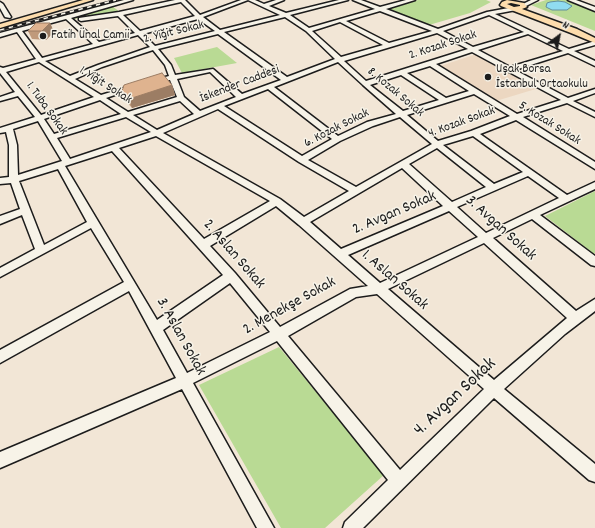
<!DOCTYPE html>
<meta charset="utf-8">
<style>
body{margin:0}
#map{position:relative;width:595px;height:528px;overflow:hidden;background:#f2e6d6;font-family:Dekko,sans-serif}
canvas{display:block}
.north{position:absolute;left:539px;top:16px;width:40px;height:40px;-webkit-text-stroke:3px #f7f3e8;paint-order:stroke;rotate:32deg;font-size:11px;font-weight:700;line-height:16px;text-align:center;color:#1c1c1c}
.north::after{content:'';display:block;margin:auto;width:14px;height:18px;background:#1c1c1c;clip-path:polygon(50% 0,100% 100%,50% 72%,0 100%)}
</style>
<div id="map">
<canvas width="595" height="528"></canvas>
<div class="north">N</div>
</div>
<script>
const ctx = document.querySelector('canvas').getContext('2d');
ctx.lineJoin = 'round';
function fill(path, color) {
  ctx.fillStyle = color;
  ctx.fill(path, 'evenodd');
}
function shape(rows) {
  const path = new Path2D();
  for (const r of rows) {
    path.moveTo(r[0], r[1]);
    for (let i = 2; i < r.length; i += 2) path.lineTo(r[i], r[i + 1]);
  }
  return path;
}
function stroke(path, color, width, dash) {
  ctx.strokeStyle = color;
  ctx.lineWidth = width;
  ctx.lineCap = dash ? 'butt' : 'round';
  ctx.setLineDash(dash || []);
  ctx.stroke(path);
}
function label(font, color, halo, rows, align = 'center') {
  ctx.font = font + ' Dekko,sans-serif';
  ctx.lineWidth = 3;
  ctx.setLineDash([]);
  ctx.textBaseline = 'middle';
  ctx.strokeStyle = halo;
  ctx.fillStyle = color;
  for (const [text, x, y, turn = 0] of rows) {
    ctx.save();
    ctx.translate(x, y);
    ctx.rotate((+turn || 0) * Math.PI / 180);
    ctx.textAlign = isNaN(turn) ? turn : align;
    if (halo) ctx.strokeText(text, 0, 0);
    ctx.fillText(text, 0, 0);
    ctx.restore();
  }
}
fill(shape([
 [477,54,539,88,496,101,440,66]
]), '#ecd7c1');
fill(shape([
 [418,0,486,0,491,2,470,13,429,25,387,10],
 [546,0,569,0,595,9,595,31,531,5],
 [112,6,120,12,74,19,72,18],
 [217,47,237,63,182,73,174,58],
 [595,191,595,253,594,254,545,216],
 [279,347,384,475,325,528,281,528,199,385]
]), '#b9da94');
const water = shape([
 [558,1,565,2,572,6,567,10,552,10,546,7,547,3,550,2,558,1]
]);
fill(water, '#90dcf1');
stroke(water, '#628f9c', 1);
const minor = shape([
 [124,0,133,0,71,18,99,42,135,33,118,16,81,21,79,20,79,18,119,12,175,0,185,0,200,15,241,0,255,0,264,4,276,0,284,0,269,6,286,13,339,0,348,0,290,15,309,28,375,9,353,0,361,0,380,7,406,0,415,0,386,9,438,29,487,12,514,7,517,9,516,10,495,14,569,49,595,41,595,45,574,51,595,61,595,66,568,53,515,70,568,98,595,89,595,93,573,101,595,112,595,117,567,103,523,117,595,162,595,169,516,120,480,134,567,195,595,182,595,189,540,215,595,256,595,266,591,265,532,219,493,238,576,311,595,299,595,311,565,334,504,389,595,464,595,482,589,480,494,398,363,528,343,528,345,522,388,480,277,341,193,383,274,528,257,528,182,389,0,468,0,452,176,378,129,291,0,363,0,350,124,282,91,228,0,277,0,268,35,249,22,215,0,224,0,216,20,209,11,183,0,184,0,178,9,177,9,145,6,132,0,133,0,128,35,117,18,96,0,101,0,97,15,92,0,73,0,67,3,68,36,59,17,32,0,37,0,33,124,0],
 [248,0,280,15,220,30,203,17,248,0],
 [181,2,195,16,140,31,123,15,181,2],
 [380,11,432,31,389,43,346,21,380,11],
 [489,15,524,32,473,47,443,31,489,15],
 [285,17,306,31,335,59,287,77,224,32,285,17],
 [66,19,93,44,42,58,22,31,66,19],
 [198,19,215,31,155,46,143,34,198,19],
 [340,22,383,45,341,57,312,31,340,22],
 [437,33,468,49,366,81,344,61,437,33],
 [218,34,281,80,242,94,213,69,175,75,171,65,158,49,218,34],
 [528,34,563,51,510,67,478,50,528,34],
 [138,35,150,47,98,65,70,76,45,61,138,35],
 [153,50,165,65,169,76,150,81,153,83,170,80,177,97,128,112,106,98,138,87,138,85,134,85,101,95,75,79,102,67,153,50],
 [472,52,561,100,517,114,436,64,472,52],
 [39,62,94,97,41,115,6,72,39,62],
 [338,62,363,85,396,114,367,122,338,136,274,87,338,62],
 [430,66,469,91,446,98,407,73,430,66],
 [210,72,236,97,200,111,184,97,177,79,210,72],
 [401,75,439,100,403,111,370,85,401,75],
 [268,89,332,139,302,156,224,106,268,89],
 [474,94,510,116,471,131,438,141,407,115,474,94],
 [100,100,121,114,54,134,44,119,100,100],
 [180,101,194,114,157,130,133,115,180,101],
 [218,109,299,162,349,191,304,217,280,199,163,133,218,109],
 [126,117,151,132,70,159,57,138,126,117],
 [400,117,432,144,356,187,308,160,340,141,373,126,400,117],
 [38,121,62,161,18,175,17,145,13,129,38,121],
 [156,136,270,201,204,239,119,148,156,136],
 [473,136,523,172,494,184,443,145,473,136],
 [437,148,486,187,452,202,409,164,437,148],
 [112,151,223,275,157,320,65,166,112,151],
 [402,168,443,206,341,249,310,222,402,168],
 [58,169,87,222,44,245,19,181,58,169],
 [528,176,559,198,486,233,457,207,528,176],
 [276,206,299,225,368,286,350,289,280,327,235,273,210,246,276,206],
 [449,211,478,237,380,283,348,255,449,211],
 [484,243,567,318,494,380,388,289,484,243],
 [230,283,270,332,187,373,163,330,230,283],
 [377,294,484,389,400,470,288,336,356,297,377,294],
 [531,0,538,0,526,6,521,5,531,0],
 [568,0,576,0,595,7,595,11,568,0],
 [0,2,3,4,11,17,10,18,5,17,0,8,0,2]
]);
const major = shape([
 [83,0,93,0,0,28,0,24,83,0],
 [507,0,524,3,527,7,522,9,577,29,595,38,595,43,571,33,501,6,500,5,502,2,507,0],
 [511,3,520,5,520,6,514,7,507,4,511,3]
]);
stroke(minor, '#1c1c1c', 3);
stroke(major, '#1c1c1c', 3);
fill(minor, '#f7f3e8');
fill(major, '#fddcac');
const rail = shape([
 [0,30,116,0]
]);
stroke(rail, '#1c1c1c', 2.5);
stroke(rail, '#f7f3e8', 1.5, [4.5]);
fill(shape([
 [50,23,54,32,46,40,32,39,28,31],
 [172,85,175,95,132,108,125,100,122,91]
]), '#c09a7b');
fill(shape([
 [50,23,54,32,46,40,42,31],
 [172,85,175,95,132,108,129,99]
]), '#9c7d64');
const building = shape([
 [36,23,50,23,42,31,28,31,36,23],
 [162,73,172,85,129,99,122,91,124,85,127,84,162,73]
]);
fill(building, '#dfb38f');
stroke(building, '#9c7d64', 1);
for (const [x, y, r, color] of [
 [43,36,4,"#1c1c1c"],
 [488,77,4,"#1c1c1c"]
]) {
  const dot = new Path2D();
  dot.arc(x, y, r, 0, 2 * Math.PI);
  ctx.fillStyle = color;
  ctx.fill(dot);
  stroke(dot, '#f7f3e8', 1.5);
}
label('13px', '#1c1c1c', '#f7f3e8', [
 ["2. Yiğit Sokak",174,33,-14],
 ["2. Kozak Sokak",443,46,-18],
 ["İskender Caddesi",240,85,-21],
 ["1. Yiğit Sokak",105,86,32],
 ["8. Kozak Sokak",395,93,40],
 ["1. Tuba Sokak",46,109,54],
 ["4. Kozak Sokak",462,123,-20],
 ["5. Kozak Sokak",549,124,32],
 ["6. Kozak Sokak",337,129,-27]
]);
label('13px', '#1c1c1c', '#f7f3e8', [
 ["Fatih Ünal Camii",51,36],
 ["Uşak Borsa",496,70],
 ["İstanbul Ortaokulu",496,85]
], 'left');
label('16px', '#1c1c1c', '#f7f3e8', [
 ["2. Avgan Sokak",395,214,-23],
 ["3. Avgan Sokak",500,229,42],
 ["2. Aslan Sokak",233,255,49],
 ["1. Aslan Sokak",394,281,41],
 ["2. Menekşe Sokak",290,307,-29],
 ["3. Aslan Sokak",180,337,61]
]);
label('19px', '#1c1c1c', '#f7f3e8', [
 ["4. Avgan Sokak",456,398,-43]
]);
</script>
